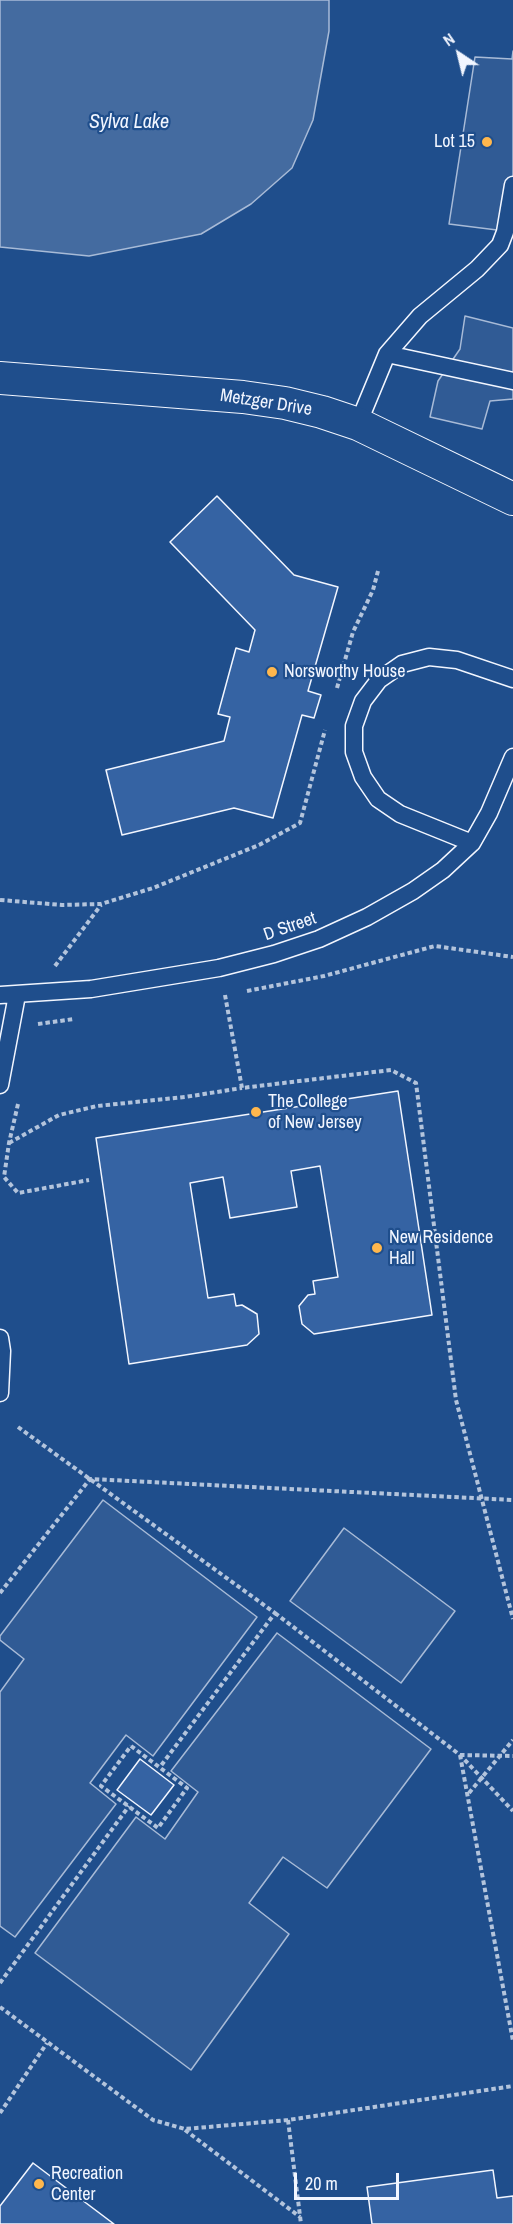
<!DOCTYPE html>
<style>
body{margin:0}
#map{position:relative;width:513px;height:2224px;overflow:hidden;background:#1f4e8c;font-family:"Archivo Narrow",sans-serif}
canvas{display:block}
.north{position:absolute;left:429px;top:24px;width:60px;height:60px;-webkit-text-stroke:4px #1f4e8c;paint-order:stroke;rotate:325deg;font-size:16px;font-weight:700;line-height:24px;text-align:center;color:#f2f6ff}
.north::after{content:'';display:block;margin:auto;width:21px;height:27px;background:#f2f6ff;clip-path:polygon(50% 0,100% 100%,50% 72%,0 100%)}
.scale{position:absolute;left:294px;top:2173px;width:105px;height:27px;box-sizing:border-box;border:3px solid #f2f6ff;border-top:0;padding-left:8px;font-size:18px;line-height:21px;white-space:nowrap;color:#f2f6ff;-webkit-text-stroke:4px #1f4e8c;paint-order:stroke}
</style>
<div id="map">
<canvas width="513" height="2224"></canvas>
<div class="north">N</div>
<div class="scale">20 m</div>
</div>
<script>
const ctx = document.querySelector('canvas').getContext('2d');
ctx.lineJoin = 'round';
function fill(path, color) {
  ctx.fillStyle = color;
  ctx.fill(path, 'evenodd');
}
function shape(rows) {
  const path = new Path2D();
  for (const r of rows) {
    path.moveTo(r[0], r[1]);
    for (let i = 2; i < r.length; i += 2) path.lineTo(r[i], r[i + 1]);
  }
  return path;
}
function stroke(path, color, width, dash) {
  ctx.strokeStyle = color;
  ctx.lineWidth = width;
  ctx.lineCap = dash ? 'butt' : 'round';
  ctx.setLineDash(dash || []);
  ctx.stroke(path);
}
function label(font, color, halo, rows, align = 'center') {
  ctx.font = font + ' "Archivo Narrow",sans-serif';
  ctx.lineWidth = 4.5;
  ctx.setLineDash([]);
  ctx.textBaseline = 'middle';
  ctx.strokeStyle = halo;
  ctx.fillStyle = color;
  for (const [text, x, y, turn = 0] of rows) {
    ctx.save();
    ctx.translate(x, y);
    ctx.rotate((+turn || 0) * Math.PI / 180);
    ctx.textAlign = isNaN(turn) ? turn : align;
    if (halo) ctx.strokeText(text, 0, 0);
    ctx.fillText(text, 0, 0);
    ctx.restore();
  }
}
const built = shape([
 [513,51,513,232,449,224,475,57,512,59,513,51],
 [465,316,513,328,513,399,490,401,482,429,430,417,438,381,460,349,465,316],
 [103,1500,257,1617,153,1756,126,1735,90,1783,116,1804,15,1937,0,1926,0,1692,24,1659,0,1640,0,1636,103,1500],
 [344,1528,455,1611,401,1683,290,1601,344,1528],
 [277,1633,431,1749,327,1888,283,1857,249,1903,289,1934,191,2070,35,1953,136,1817,165,1839,198,1792,171,1771,277,1633]
]);
fill(built, '#305b95');
stroke(built, '#a8bbd7', 1.5);
const water = shape([
 [0,0,329,0,329,31,313,120,292,168,251,204,201,234,89,256,0,247,0,0]
]);
fill(water, '#446ba0');
stroke(water, '#a8bbd7', 1.5);
const building = shape([
 [217,496,294,575,338,587,308,691,321,695,314,718,302,715,273,818,234,808,122,835,106,770,224,741,230,717,218,714,236,648,249,652,255,630,170,542,217,496],
 [398,1091,432,1315,314,1334,302,1324,299,1306,308,1295,315,1294,313,1281,338,1277,320,1166,291,1171,297,1207,230,1218,223,1177,190,1183,208,1298,234,1294,236,1306,242,1305,257,1314,259,1334,247,1345,129,1364,96,1138,398,1091],
 [140,1759,174,1785,151,1815,117,1790,140,1759],
 [33,2163,114,2224,0,2224,0,2206,33,2163],
 [493,2170,497,2198,513,2196,513,2224,372,2224,367,2187,493,2170]
]);
fill(building, '#3563a3');
stroke(building, '#f2f6ff', 1.5);
const service = shape([
 [387,354,513,381],
 [358,424,387,354,420,316,477,269,500,245,505,232,513,185],
 [472,843,400,814,378,799,363,777,354,752,354,726,363,701,379,680,402,664,429,657,457,660,513,679],
 [0,995,91,989,219,968,274,954,319,939,367,917,413,891,443,870,472,843,489,813,513,757],
 [0,1085,17,995],
 [0,1338,2,1351,0,1393]
]);
const minor = shape([
 [0,378,243,397,285,403,322,412,358,424,513,499]
]);
stroke(service, '#f2f6ff', 19);
stroke(minor, '#f2f6ff', 34);
stroke(shape([
 [337,688,353,632,373,590,378,571],
 [0,900,62,905,101,904,153,888,259,845,300,823,325,730],
 [55,966,101,905],
 [247,991,324,976,435,946,513,957],
 [225,995,242,1088,391,1070,416,1083,456,1400,513,1619],
 [38,1024,74,1019],
 [18,1104,9,1143,4,1177,18,1193,89,1180],
 [9,1143,59,1115,97,1106,185,1097,242,1088],
 [18,1427,275,1613,160,1767],
 [0,1593,90,1479,513,1500],
 [275,1613,460,1755,513,1811],
 [131,1746,187,1788,158,1828,101,1786,131,1746],
 [460,1755,513,2041],
 [460,1755,513,1756],
 [469,1793,513,1740],
 [0,1983,129,1806],
 [0,2007,153,2120,185,2129,288,2120,513,2086],
 [0,2113,47,2043],
 [288,2120,301,2224],
 [185,2130,300,2217]
]), '#b3c4dc', 4, [4.5, 3]);
stroke(service, '#1f4e8c', 16);
stroke(minor, '#1f4e8c', 32);
for (const [x, y, r, color] of [
 [487,142,6,"#ffb74d"],
 [272,672,6,"#ffb74d"],
 [256,1112,6,"#ffb74d"],
 [377,1248,6,"#ffb74d"],
 [39,2184,6,"#ffb74d"]
]) {
  const dot = new Path2D();
  dot.arc(x, y, r, 0, 2 * Math.PI);
  ctx.fillStyle = color;
  ctx.fill(dot);
  stroke(dot, '#1f4e8c', 2);
}
label('18px', '#f2f6ff', '#1f4e8c', [
 ["Lot 15",475,142,"right"],
 ["Norsworthy House",284,672],
 ["The College",268,1102],
 ["of New Jersey",268,1123],
 ["New Residence",389,1238],
 ["Hall",389,1259],
 ["Recreation",51,2174],
 ["Center",51,2195]
], 'left');
label('18px', '#f2f6ff', '#1f4e8c', [
 ["Metzger Drive",266,403,9],
 ["D Street",290,927,-19]
]);
label('italic 20px', '#f2f6ff', '#1f4e8c', [
 ["Sylva Lake",129,123]
]);
</script>
